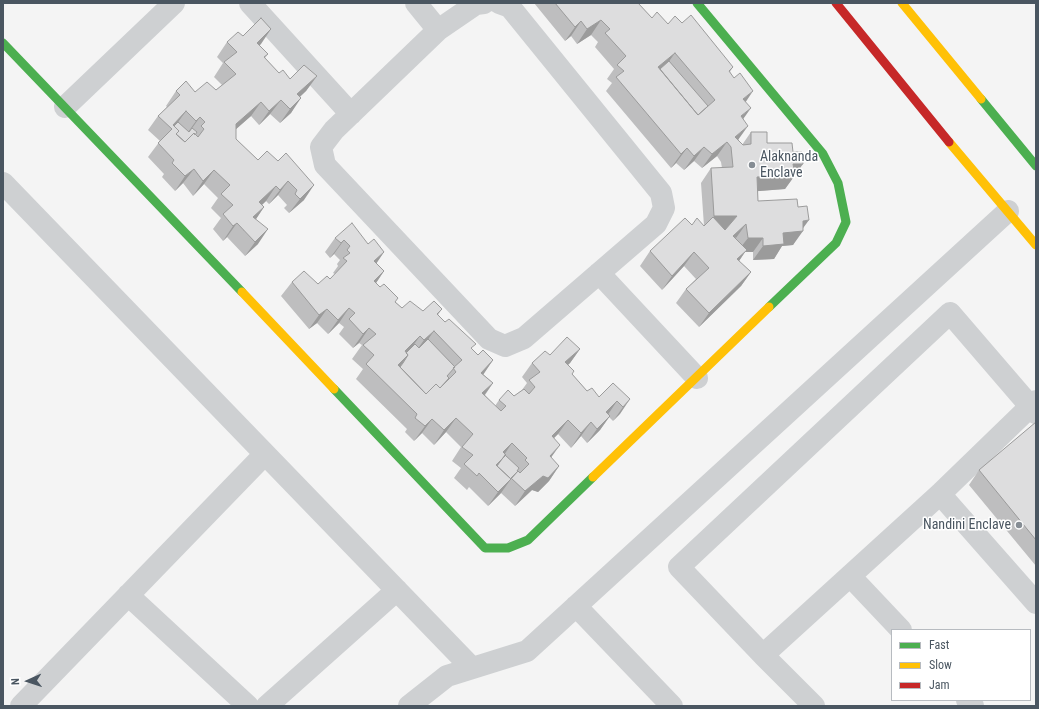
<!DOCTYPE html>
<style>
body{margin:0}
#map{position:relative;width:1039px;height:709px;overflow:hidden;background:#f4f4f4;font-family:"Roboto Condensed",sans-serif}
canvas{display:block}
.frame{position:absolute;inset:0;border:4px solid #4a5661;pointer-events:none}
.legend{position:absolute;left:891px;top:629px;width:140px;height:72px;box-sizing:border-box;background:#fff;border:1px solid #b7bbc0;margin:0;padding:5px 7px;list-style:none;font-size:12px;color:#4a5661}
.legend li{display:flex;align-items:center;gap:8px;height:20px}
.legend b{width:20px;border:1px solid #b7bbc0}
.north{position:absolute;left:8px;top:661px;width:40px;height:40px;-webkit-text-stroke:3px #fff;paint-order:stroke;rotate:267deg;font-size:11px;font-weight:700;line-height:16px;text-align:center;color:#4a5661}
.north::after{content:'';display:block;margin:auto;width:14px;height:18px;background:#4a5661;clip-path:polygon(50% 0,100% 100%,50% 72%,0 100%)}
</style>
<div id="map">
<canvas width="1039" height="709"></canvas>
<div class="frame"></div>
<ul class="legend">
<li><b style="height:5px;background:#4caf50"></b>Fast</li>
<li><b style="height:5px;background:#ffc107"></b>Slow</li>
<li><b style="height:5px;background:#c62828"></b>Jam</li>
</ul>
<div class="north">N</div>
</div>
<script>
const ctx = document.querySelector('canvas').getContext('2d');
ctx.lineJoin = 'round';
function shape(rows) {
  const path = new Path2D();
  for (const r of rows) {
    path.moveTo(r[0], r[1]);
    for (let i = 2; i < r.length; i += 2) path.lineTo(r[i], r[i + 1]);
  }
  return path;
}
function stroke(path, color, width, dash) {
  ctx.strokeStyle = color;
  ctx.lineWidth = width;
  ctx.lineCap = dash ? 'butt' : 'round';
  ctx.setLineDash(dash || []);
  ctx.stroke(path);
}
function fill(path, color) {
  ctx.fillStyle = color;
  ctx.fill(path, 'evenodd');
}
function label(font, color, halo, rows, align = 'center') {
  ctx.font = font + ' "Roboto Condensed",sans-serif';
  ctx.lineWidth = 3;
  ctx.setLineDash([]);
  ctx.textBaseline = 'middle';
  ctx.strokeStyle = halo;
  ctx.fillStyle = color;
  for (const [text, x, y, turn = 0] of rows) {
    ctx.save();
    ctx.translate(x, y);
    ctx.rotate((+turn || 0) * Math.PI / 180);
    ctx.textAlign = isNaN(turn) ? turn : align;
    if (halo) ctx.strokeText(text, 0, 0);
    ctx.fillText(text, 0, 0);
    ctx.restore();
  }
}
stroke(shape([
 [250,3,351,114],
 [416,3,438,30],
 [484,3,476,4,438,30,334,130,321,147,325,165,489,339,505,346,524,338,656,224,664,208,661,193,510,7,499,3],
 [65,107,174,3],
 [3,183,472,668],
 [599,273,697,378],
 [940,494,1036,603],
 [850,576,901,630],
 [128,595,248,706],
 [576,606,672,706],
 [763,655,679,567,950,313,1036,413],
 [967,700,973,706],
 [21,706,265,454],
 [267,706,397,590],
 [409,706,447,676,527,651,1008,211],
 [814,706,763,655,940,494,1036,401]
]), '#ced0d2', 22);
stroke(shape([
 [697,3,823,154,838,183,846,222,836,243,769,307],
 [3,43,242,292],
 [981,99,1036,166],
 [334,389,485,548,508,548,528,540,593,477]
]), '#4caf50', 9);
stroke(shape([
 [902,3,981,99],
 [949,142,1036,245],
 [242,292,334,389],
 [593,477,769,307]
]), '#ffc107', 9);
stroke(shape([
 [836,3,949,142]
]), '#c62828', 9);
fill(shape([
 [534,3,638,3,652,18,668,24,682,23,733,67,730,72,746,102,743,119,738,141,742,145,751,132,767,143,793,178,785,189,758,191,758,201,798,207,803,228,793,245,782,246,774,259,753,260,753,252,745,252,739,261,751,272,741,286,699,327,676,303,686,289,696,279,684,266,662,290,640,266,650,251,692,225,704,226,701,183,711,168,722,168,721,162,717,156,702,168,694,161,684,170,676,163,671,168,606,91,612,83,607,79,614,69,595,47,598,42,591,35,577,44,571,36,565,41],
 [243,36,261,44,259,45,268,54,265,58,279,73,290,79,317,76,306,91,300,97,291,113,280,123,270,114,259,125,251,116,236,129,236,139,258,160,267,151,304,200,289,213,284,208,287,205,278,195,269,204,266,201,262,205,264,207,256,219,258,244,245,256,227,237,223,241,213,229,221,218,211,208,218,198,204,184,193,196,183,183,175,191,162,177,164,174,148,157,160,141,148,130,158,116,167,107,166,106,176,91,195,92,216,90,222,85,214,77,223,63,217,57,227,42],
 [335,238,368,244,384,252,376,263,384,271,376,283,402,308,423,311,442,309,438,315,478,355,493,360,483,374,493,383,485,395,495,406,499,400,514,396,522,390,527,383,522,377,532,363,550,355,580,349,570,363,568,365,572,374,587,391,599,397,630,399,613,421,609,417,600,430,587,443,581,436,571,448,558,434,554,438,551,458,559,466,549,481,538,492,532,490,515,506,501,493,488,506,469,487,467,490,454,478,461,468,452,461,461,447,446,432,434,445,422,433,414,441,405,432,407,429,356,379,363,369,352,359,362,345,359,343,353,348,339,334,344,327,339,323,328,334,317,323,309,329,281,296,292,282,318,284,330,279,335,274,333,273,338,266,337,264,340,260,334,254,330,258,325,252],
 [1036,422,1036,566,969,485,979,470]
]), '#bebebf');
fill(shape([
 [601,20,591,35,577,44,587,29],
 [581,21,571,36,565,41,575,27],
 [271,29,261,44,246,57,257,43],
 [675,53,665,67,654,77,658,67],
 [317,76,306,91,287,108,297,94],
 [753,91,743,106,743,99],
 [301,98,291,113,280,123,290,109],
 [281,100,270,114,259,125,269,111],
 [261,102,251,116,226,138,236,124],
 [751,108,741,122,741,116],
 [186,111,176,125,172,129,173,125],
 [200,117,190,131,186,135,196,121],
 [748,126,738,140,735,137],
 [727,142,717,156,702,168,712,154],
 [704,147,694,161,684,170,694,156],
 [687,148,676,163,671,168,681,154],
 [793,164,803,164,785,189,747,192,757,177],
 [194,169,183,183,175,191,185,176],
 [214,170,204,184,193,196,203,181],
 [288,181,278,195,269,204,280,190],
 [314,185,304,200,289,213,300,199],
 [276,186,266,201,249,217,259,202],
 [264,207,254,222,243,231,253,217],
 [714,216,737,216,727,231,704,231],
 [809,220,801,231,803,231,793,245,782,246,774,259,753,260,763,246,783,233,803,221],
 [237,223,227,237,223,241,233,226],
 [746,224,736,238,733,236],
 [268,229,258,244,245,256,255,242],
 [748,238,763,238,753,252,745,252,737,264,737,252],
 [344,240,334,254,330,258,341,243],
 [384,252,374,267,374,261],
 [694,252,684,266,662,290,672,276],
 [384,271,374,286,374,281],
 [751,272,741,286,699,327,709,313],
 [349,308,339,323,328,334,338,320],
 [327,309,317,323,309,329,319,315],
 [369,328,359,343,353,348,363,334],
 [434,331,424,345,414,354,424,340],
 [420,336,410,350,400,360,405,351],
 [580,349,570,363,555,377,565,362],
 [408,355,398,370,398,365],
 [493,360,483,375,481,373],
 [493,383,483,397,482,393],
 [630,399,620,414,613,421,623,407],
 [617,401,607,416,606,412],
 [610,416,600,430,587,443,597,429],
 [456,418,446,432,434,445,444,430],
 [432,419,422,433,414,441,425,426],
 [568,420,558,434,542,450,552,436],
 [591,422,581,436,571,448,581,433],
 [512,443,502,458,503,452],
 [560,445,550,459,550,456],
 [506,455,496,469,496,465],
 [559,466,549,481,538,492,532,490,515,506,525,491,543,476],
 [511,479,501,493,488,506,498,492]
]), '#9b9b9b');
const building = shape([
 [555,3,638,3,652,18,657,12,668,24,675,16,682,23,691,15,733,67,729,71,734,78,740,73,753,91,743,99,751,108,741,116,748,126,735,137,743,145,751,144,751,132,767,132,767,143,792,143,793,152,802,152,803,164,793,164,795,175,757,177,758,201,797,199,798,207,807,206,809,220,803,221,803,231,783,233,784,244,763,246,763,238,748,238,746,224,733,236,747,250,737,259,751,272,709,313,686,289,709,268,694,252,672,276,650,251,685,218,692,225,697,218,704,226,713,217,725,230,737,216,714,216,711,168,733,167,731,147,727,142,712,154,704,147,694,156,687,148,681,154,616,77,624,71,617,65,626,56,605,33,610,29,601,20,587,29,581,21,575,27,555,3],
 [675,53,715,100,698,115,658,67,675,53],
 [261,18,271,29,257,43,268,54,264,57,279,73,283,70,290,79,304,65,317,76,297,94,301,98,290,109,281,100,269,111,261,102,236,124,236,139,258,160,267,151,278,161,286,153,314,185,300,199,295,194,297,190,288,181,280,190,276,186,259,202,264,207,253,217,268,229,255,242,237,223,233,226,223,214,233,205,221,194,230,185,214,170,203,181,194,169,185,176,172,163,174,160,158,143,172,129,158,116,180,95,176,91,186,81,195,92,207,82,216,90,236,74,224,62,237,52,227,42,238,32,243,36,261,18],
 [186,111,196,121,200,117,205,122,201,126,204,129,198,137,194,133,185,142,176,134,179,131,173,125,186,111],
 [669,61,708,106,698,115,660,69,669,61],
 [178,122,189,132,192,128,197,132,195,135,194,133,185,142,176,134,179,131,174,126,178,122],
 [352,223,368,244,374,239,384,252,374,261,384,271,374,281,380,287,384,284,398,298,395,302,402,308,410,301,423,311,434,301,442,309,437,314,445,322,449,319,476,344,471,348,478,355,483,350,493,360,481,373,493,383,482,393,501,411,506,406,499,400,508,390,514,396,524,389,529,394,535,387,529,380,540,372,532,363,545,351,550,355,567,337,580,349,565,362,574,371,572,374,587,391,592,388,599,397,613,383,630,399,623,407,617,401,606,412,610,416,597,429,591,422,581,433,568,420,552,436,560,445,550,456,559,466,548,478,543,476,525,491,511,478,518,471,520,473,529,464,525,460,527,458,512,443,503,452,506,455,496,465,511,479,498,492,479,473,477,476,464,464,473,455,462,447,473,434,456,418,444,430,432,419,425,426,415,418,417,414,366,364,374,355,363,345,376,334,369,328,363,334,349,319,355,313,349,308,338,320,327,309,319,315,292,282,304,271,318,284,327,276,330,279,347,261,343,258,350,253,347,250,350,246,344,240,341,243,335,238,352,223],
 [434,331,462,360,453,368,456,372,440,388,436,384,426,394,398,365,408,355,405,351,420,336,424,340,434,331],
 [428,339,455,367,447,376,449,378,440,388,436,384,426,394,400,367,403,363,408,355,406,353,415,344,419,348,428,339],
 [1036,422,1036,540,979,470,1036,422],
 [505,455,519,468,517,471,518,471,511,479,497,466,505,455]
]);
fill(building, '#ddddde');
stroke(building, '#9b9b9b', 1);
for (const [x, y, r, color] of [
 [752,165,4,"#868d94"],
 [1019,525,4,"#868d94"]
]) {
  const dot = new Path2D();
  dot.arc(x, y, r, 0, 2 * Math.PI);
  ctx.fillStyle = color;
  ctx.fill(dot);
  stroke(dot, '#fff', 1.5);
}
label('14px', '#4a5661', '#fff', [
 ["Alaknanda",760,157],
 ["Enclave",760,173],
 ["Nandini Enclave",1011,525,"right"]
], 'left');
</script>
